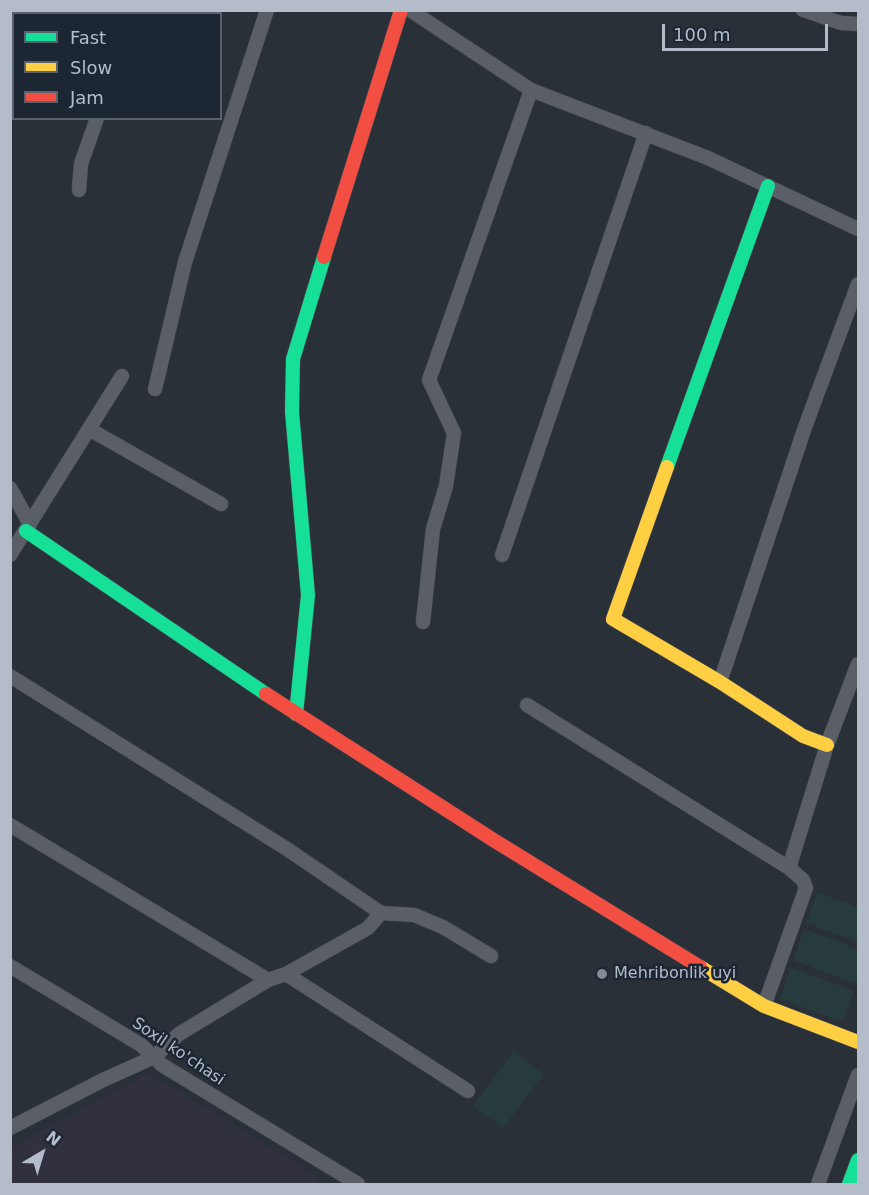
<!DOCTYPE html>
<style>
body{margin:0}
#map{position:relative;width:869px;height:1195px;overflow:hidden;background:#2a3038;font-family:"DejaVu Sans",sans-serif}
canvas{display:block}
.frame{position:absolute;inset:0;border:12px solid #b4bcc9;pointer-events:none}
.legend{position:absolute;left:12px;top:12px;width:210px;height:108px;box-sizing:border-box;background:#1d2633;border:2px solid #59626f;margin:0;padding:8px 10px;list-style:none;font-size:18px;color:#b4bcc9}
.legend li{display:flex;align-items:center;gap:12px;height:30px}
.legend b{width:30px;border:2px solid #59626f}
.north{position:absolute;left:12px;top:1123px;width:60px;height:60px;-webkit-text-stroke:4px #1d2633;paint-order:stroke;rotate:38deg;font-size:16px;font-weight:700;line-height:24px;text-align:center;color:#b4bcc9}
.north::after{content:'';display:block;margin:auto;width:21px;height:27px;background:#b4bcc9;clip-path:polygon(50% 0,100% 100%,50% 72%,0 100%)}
.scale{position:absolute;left:662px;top:24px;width:166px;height:27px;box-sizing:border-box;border:3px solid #b4bcc9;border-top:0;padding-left:8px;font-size:18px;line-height:21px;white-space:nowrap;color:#b4bcc9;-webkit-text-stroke:4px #1d2633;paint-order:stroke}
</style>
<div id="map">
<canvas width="869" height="1195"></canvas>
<div class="frame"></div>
<ul class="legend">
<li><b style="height:8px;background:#16e098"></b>Fast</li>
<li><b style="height:8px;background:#ffcf43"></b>Slow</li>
<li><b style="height:8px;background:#f24e42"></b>Jam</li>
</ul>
<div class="north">N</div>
<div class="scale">100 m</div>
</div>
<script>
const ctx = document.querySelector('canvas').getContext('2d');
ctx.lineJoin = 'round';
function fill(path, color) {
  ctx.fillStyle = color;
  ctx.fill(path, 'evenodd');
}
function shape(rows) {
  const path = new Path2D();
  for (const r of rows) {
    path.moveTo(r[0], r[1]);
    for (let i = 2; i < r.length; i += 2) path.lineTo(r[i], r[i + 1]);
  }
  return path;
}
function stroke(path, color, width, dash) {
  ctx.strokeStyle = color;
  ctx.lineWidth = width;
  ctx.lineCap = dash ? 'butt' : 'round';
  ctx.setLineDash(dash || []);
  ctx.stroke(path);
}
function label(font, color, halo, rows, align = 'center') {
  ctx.font = font + ' "DejaVu Sans",sans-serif';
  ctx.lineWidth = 5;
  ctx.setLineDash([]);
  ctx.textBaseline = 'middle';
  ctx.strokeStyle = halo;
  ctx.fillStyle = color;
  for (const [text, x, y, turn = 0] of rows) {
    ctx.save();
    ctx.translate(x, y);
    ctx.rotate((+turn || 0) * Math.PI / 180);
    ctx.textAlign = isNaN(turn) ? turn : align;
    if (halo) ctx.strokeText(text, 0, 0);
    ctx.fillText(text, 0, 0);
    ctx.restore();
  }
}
fill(shape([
 [149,1073,303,1167,319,1184,11,1184,11,1147]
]), '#31303e');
fill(shape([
 [817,892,858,907,858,942,806,923],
 [804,929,858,949,858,978,856,984,793,960],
 [791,968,854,991,843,1022,780,999],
 [514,1051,544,1074,503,1128,473,1106]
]), '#273a3e');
const street = shape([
 [410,10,531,90,708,158,858,229],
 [803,10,841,23,858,24],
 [135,14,136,10],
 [79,190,81,164,97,118],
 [155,389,185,262,267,10],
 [89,429,221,504],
 [10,488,30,524],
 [10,555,122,376],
 [502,555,646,133],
 [423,622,433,529,446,486,454,433,429,380,531,90],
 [10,676,287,849,381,913,414,915,443,927,491,956],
 [720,682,805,427,858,284],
 [527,705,789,868,803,880,806,888,764,1006],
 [10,825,268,980],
 [789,868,827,745,858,664],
 [10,966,141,1045,162,1065,358,1184],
 [286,974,468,1091],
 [10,1128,103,1080,154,1057,179,1034,268,980,286,974,368,928,381,913],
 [818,1184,858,1075]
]);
const fast = shape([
 [667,467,768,186],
 [26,531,266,694],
 [296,714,308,595,292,412,293,359,324,257],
 [849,1184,858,1160]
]);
const slow = shape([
 [667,467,613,619,720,682,803,736,827,745],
 [700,967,764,1006,858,1042]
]);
const jam = shape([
 [324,257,401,10],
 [266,694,495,841,700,967]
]);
stroke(street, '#484c53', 15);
stroke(fast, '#484c53', 15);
stroke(slow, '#484c53', 15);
stroke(jam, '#484c53', 15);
stroke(street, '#5a5e66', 14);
stroke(fast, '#16e098', 14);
stroke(slow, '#ffcf43', 14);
stroke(jam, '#f24e42', 14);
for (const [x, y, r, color] of [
 [602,974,6,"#848b96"]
]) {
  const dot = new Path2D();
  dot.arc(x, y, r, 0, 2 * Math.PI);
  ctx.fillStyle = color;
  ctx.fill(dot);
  stroke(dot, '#1d2633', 2);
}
label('16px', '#b4bcc9', '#1d2633', [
 ["Mehribonlik uyi",614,974]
], 'left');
label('16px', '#b4bcc9', '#1d2633', [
 ["Soxil ko'chasi",178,1052,34]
]);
</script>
